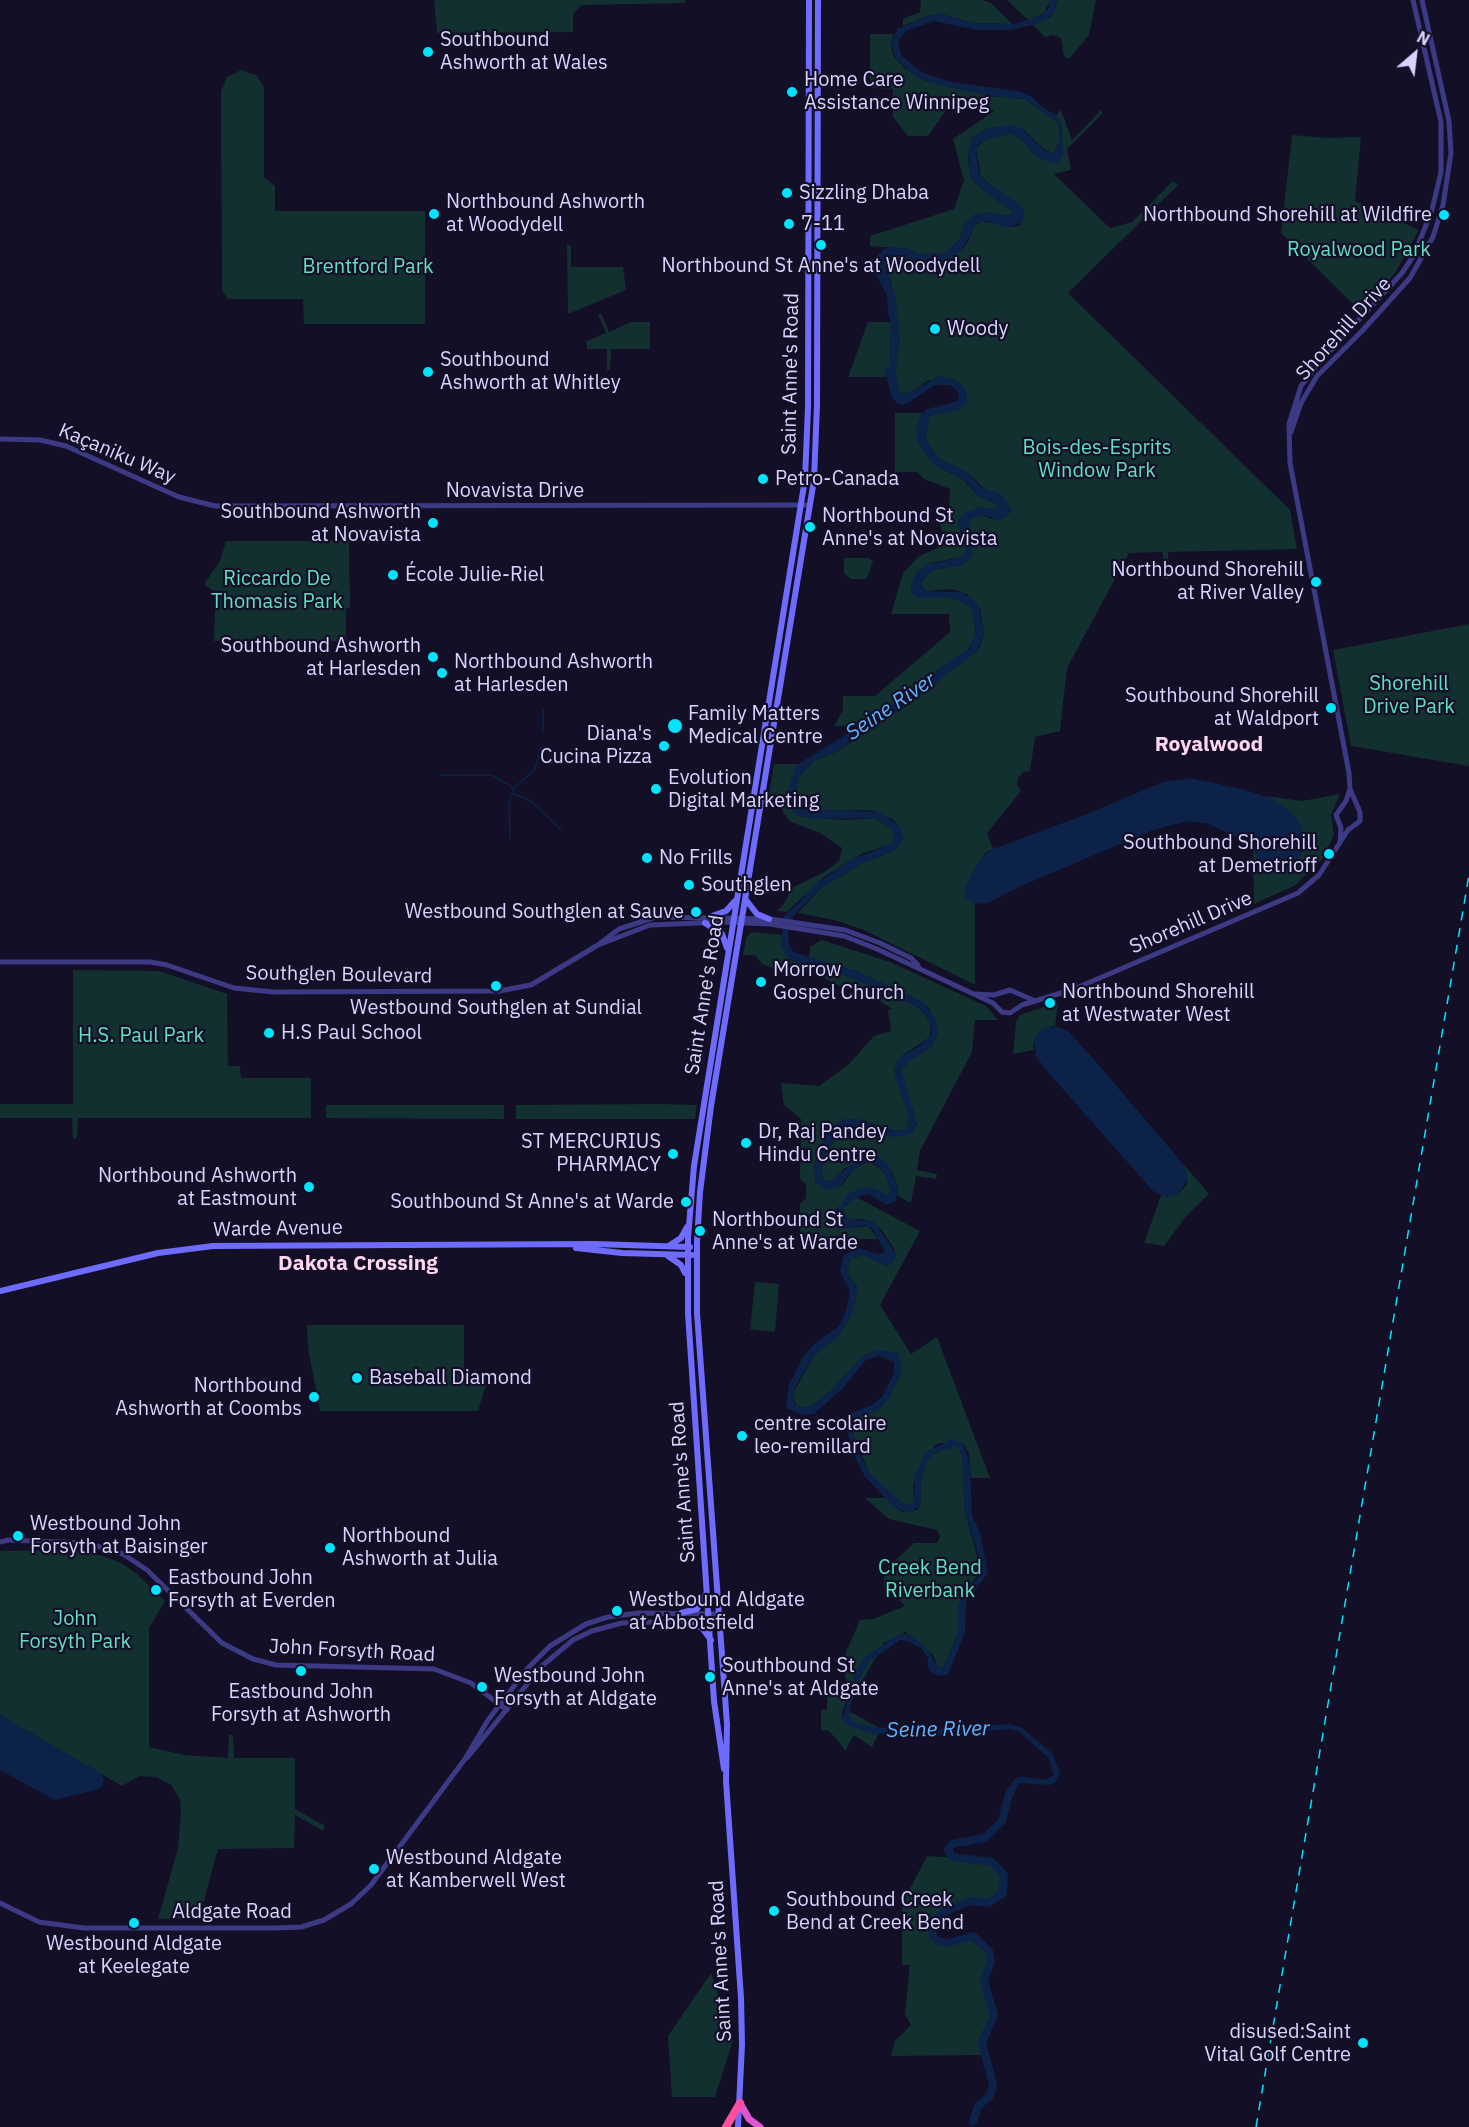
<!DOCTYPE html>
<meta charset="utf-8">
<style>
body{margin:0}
#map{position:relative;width:1469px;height:2127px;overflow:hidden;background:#130f26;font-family:"IBM Plex Sans",sans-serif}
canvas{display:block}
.north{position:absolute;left:1385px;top:24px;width:60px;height:60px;-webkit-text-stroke:4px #130f26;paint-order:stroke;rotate:28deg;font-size:16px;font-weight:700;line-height:24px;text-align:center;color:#d9d4ff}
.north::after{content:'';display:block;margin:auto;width:21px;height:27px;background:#d9d4ff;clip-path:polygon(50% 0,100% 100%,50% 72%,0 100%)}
</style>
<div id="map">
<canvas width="1469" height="2127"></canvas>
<div class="north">N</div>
</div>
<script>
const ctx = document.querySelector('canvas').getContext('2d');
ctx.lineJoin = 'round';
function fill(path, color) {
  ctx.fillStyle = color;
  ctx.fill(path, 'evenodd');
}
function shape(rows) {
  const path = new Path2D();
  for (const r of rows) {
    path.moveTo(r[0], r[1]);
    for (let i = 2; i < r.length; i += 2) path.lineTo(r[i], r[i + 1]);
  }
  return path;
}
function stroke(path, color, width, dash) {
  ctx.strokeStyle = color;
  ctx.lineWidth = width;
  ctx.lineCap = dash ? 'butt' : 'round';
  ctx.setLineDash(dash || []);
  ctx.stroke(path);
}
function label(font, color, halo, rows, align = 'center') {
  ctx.font = font + ' "IBM Plex Sans",sans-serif';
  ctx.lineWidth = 4.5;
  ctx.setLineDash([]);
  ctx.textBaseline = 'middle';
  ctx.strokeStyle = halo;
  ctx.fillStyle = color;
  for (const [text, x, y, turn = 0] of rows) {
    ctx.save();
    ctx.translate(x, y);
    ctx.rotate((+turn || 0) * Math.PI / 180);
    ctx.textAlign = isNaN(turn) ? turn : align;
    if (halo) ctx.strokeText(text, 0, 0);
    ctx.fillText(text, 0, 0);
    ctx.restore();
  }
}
fill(shape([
 [434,0,685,0,685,3,581,5,573,14,573,32,437,33],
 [921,0,983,0,991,3,1012,24,974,23,941,14,927,16,903,26,903,19,920,12],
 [1007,0,1050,0,1050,1,1044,13,1029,21],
 [1057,0,1096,0,1089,35,1069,59,1064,56,1061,38,1053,35,1045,37,1033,25,1049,18,1054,13],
 [870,34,894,34,891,42,893,55,904,68,923,80,989,96,1025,99,1059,123,1060,139,1054,154,1044,149,1023,129,989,128,972,138,968,159,971,177,980,188,1010,209,1012,213,1008,216,994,213,974,215,964,224,960,239,945,253,917,254,908,249,870,246,870,236,954,209,964,180,953,139,994,111,953,100,928,136,908,136,893,117,893,89,870,88],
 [241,70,256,75,264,87,264,177,275,186,275,211,425,211,425,324,304,324,303,299,228,299,222,291,221,91,227,77],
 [1061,110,1072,140,1101,110,1103,113,1067,149,1071,170,1054,174,1110,228,1132,222,1173,181,1178,185,1068,293,1290,510,1297,549,1168,552,1169,579,1163,579,1163,552,1129,553,1067,668,1060,731,1035,737,1030,771,1023,772,1018,778,1017,785,1021,791,987,833,993,849,984,854,975,904,975,985,864,930,834,920,798,913,820,889,862,863,896,850,900,827,892,819,871,810,808,811,796,802,796,790,799,777,815,760,836,752,891,715,977,651,980,646,984,633,980,608,967,594,952,589,927,591,920,584,933,570,966,563,972,534,968,524,972,518,983,515,991,519,1010,513,967,472,938,458,926,439,928,416,961,409,963,386,929,380,912,391,901,394,899,392,895,373,899,346,898,320,891,282,883,262,890,256,905,255,915,260,961,251,968,242,973,227,981,221,1013,227,1020,225,1022,208,981,177,976,148,985,140,1011,133,1021,139,1032,152,1063,157,1061,123,1056,115],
 [1292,135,1328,138,1361,137,1355,201,1419,230,1395,273,1361,312,1281,233],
 [567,245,571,245,571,267,623,267,626,290,568,314],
 [601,313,609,332,631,322,650,322,650,349,611,349,610,370,607,370,607,349,587,349,587,341,606,333,598,314],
 [868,322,891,322,890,366,885,370,886,377,848,377],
 [895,413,922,413,916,431,938,467,963,479,978,496,999,505,994,510,980,507,960,531,967,544,967,551,962,557,930,563,916,573,911,586,968,603,973,612,976,637,965,653,942,666,900,701,859,726,834,726,843,710,843,696,875,696,950,632,949,614,891,614,903,573,919,556,946,544,938,519,942,519,949,508,950,489,924,479,917,472,895,472],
 [226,541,349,541,350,608,346,608,346,641,214,641,215,612,221,597,204,584,220,561],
 [844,558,869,558,873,561,868,576,866,579,851,579,844,573],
 [1469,624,1469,766,1351,746,1333,650],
 [774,764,798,764,787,794,798,816,843,820,875,818,890,827,896,835,894,841,889,845,861,854,824,877,787,912,777,911,784,904,792,888,826,871,839,861,842,848,820,833,789,821,782,810,781,795,769,795],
 [1340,794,1331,815,1334,835,1321,861,1294,886,1254,904,1253,849,1260,860,1296,817,1266,796,1302,801],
 [751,932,782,935,781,946,792,961,833,970,857,980,917,1006,930,1021,930,1037,903,1055,894,1069,909,1118,907,1129,895,1131,858,1119,832,1127,817,1154,814,1167,816,1183,842,1185,854,1169,869,1161,885,1173,891,1193,886,1195,870,1187,836,1209,854,1228,868,1226,878,1239,800,1239,800,1204,806,1198,806,1185,800,1179,801,1119,784,1105,781,1083,819,1086,848,1065,874,1036,891,1031,888,1010,892,1009,861,989,845,989,815,973,777,970,762,964,755,955,743,955,746,938],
 [822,940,890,962,986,1006,998,1020,975,1020,972,1052,920,1151,917,1170,937,1174,936,1179,916,1176,911,1203,898,1196,898,1187,892,1171,878,1157,845,1168,832,1182,824,1181,821,1173,824,1155,844,1128,864,1128,895,1137,917,1125,901,1070,909,1061,932,1047,930,1009,920,1001,856,971,809,958,810,947],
 [73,970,159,971,227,994,228,1066,240,1066,241,1078,311,1078,311,1118,78,1118,77,1138,73,1139,72,1118,0,1118,0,1104,73,1104],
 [1058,1002,1055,1026,1051,1026,1033,1045,1034,1050,1013,1054,1016,1022,1020,1015],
 [662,1104,697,1105,695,1119,516,1119,516,1105],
 [326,1105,504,1105,504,1119,326,1118],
 [1184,1165,1209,1194,1187,1215,1164,1246,1144,1243,1161,1196,1179,1194,1187,1184],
 [856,1197,920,1231,880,1305,911,1354,937,1337,990,1478,971,1478,969,1454,963,1443,941,1443,935,1445,913,1484,914,1501,909,1506,901,1504,869,1473,853,1434,855,1417,880,1408,889,1398,901,1373,902,1370,891,1352,877,1350,862,1357,831,1391,811,1406,803,1408,797,1406,792,1395,814,1356,827,1344,855,1304,857,1287,847,1272,850,1259,863,1255,887,1266,894,1261,895,1250,881,1229,863,1219,850,1220,842,1214,844,1208],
 [755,1282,779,1284,775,1332,750,1329],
 [307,1325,464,1325,464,1381,487,1381,478,1411,320,1411,308,1348],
 [951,1446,958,1446,962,1455,965,1512,981,1570,960,1601,958,1634,944,1666,938,1667,933,1655,905,1632,884,1643,856,1692,851,1688,842,1713,842,1719,847,1710,881,1729,872,1747,854,1735,845,1751,836,1738,827,1730,821,1730,821,1710,827,1710,827,1687,848,1686,844,1673,837,1673,860,1620,873,1619,905,1606,888,1588,884,1588,884,1571,914,1543,937,1543,940,1537,937,1530,889,1519,865,1498,887,1498,894,1507,903,1512,917,1510,920,1506,921,1478,927,1460,932,1455],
 [74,1550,103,1556,121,1563,136,1573,165,1601,149,1628,149,1747,184,1755,228,1758,229,1735,233,1735,234,1758,295,1758,295,1809,325,1826,323,1831,295,1815,294,1848,218,1849,199,1918,158,1919,178,1848,181,1811,180,1800,171,1785,156,1777,140,1776,122,1786,0,1715,0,1551],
 [927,1856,988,1860,1000,1870,1006,1888,997,1899,972,1902,941,1915,936,1919,932,1931,936,1941,942,1942,972,1936,982,1942,990,1952,991,1962,986,1973,985,1986,994,2016,992,2023,982,2032,979,2041,984,2055,891,2056,895,2041,911,2025,905,2014,910,1965,902,1965,902,1904],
 [711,1973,733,2040,715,2097,672,2097,668,2036]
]), '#12302f');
fill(shape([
 [1050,0,1057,0,1054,13,1044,21,1033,25,1009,30,977,30,934,21,906,31,898,41,901,55,921,72,947,81,1022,92,1032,97,1046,110,1055,114,1061,123,1063,157,1056,163,1047,161,1036,156,1021,139,1011,133,981,142,976,148,979,173,983,179,1018,203,1024,210,1023,221,1009,228,986,221,977,223,961,251,946,260,921,262,899,255,890,256,883,262,895,295,900,341,895,373,899,392,902,394,912,391,939,376,953,379,963,386,967,392,967,404,956,411,929,416,926,439,938,458,967,472,982,488,1001,494,1012,510,1006,517,998,520,983,515,972,518,968,524,975,543,971,558,960,566,933,570,920,584,926,591,962,592,978,603,984,633,977,651,900,711,872,725,836,752,815,760,799,777,796,799,803,809,881,812,900,827,904,839,896,850,862,863,820,889,793,916,788,934,790,948,794,952,856,971,923,1002,936,1019,938,1033,932,1047,909,1061,901,1070,917,1122,912,1134,895,1137,864,1128,844,1128,824,1155,821,1176,828,1183,864,1155,873,1155,887,1162,898,1187,896,1201,886,1205,869,1194,863,1195,847,1204,842,1213,850,1220,874,1221,896,1254,894,1261,887,1266,862,1255,850,1259,847,1272,858,1290,852,1314,839,1336,814,1356,795,1387,793,1401,800,1408,811,1406,831,1391,862,1357,877,1350,898,1353,902,1370,889,1398,878,1410,852,1420,855,1445,869,1473,906,1506,914,1501,915,1475,926,1452,952,1439,963,1443,970,1465,972,1515,980,1533,988,1573,966,1602,965,1633,948,1674,943,1676,933,1674,928,1668,928,1658,921,1648,908,1641,900,1640,869,1662,863,1672,851,1704,849,1716,854,1722,874,1728,910,1726,937,1729,1009,1724,1021,1727,1052,1753,1060,1773,1056,1782,1050,1785,1019,1783,1011,1801,1005,1801,1009,1787,1016,1778,1024,1777,1045,1780,1054,1775,1048,1757,1018,1731,1010,1729,931,1736,910,1733,873,1734,847,1725,842,1719,856,1670,864,1658,899,1634,909,1634,925,1646,938,1667,944,1666,958,1634,958,1605,965,1591,978,1578,981,1564,965,1512,962,1456,958,1446,936,1452,927,1460,921,1478,920,1506,909,1513,894,1507,865,1477,852,1451,845,1420,849,1414,872,1405,882,1397,894,1373,894,1362,878,1356,865,1361,843,1388,814,1414,802,1415,786,1408,789,1384,803,1357,814,1344,839,1326,846,1311,850,1292,840,1271,844,1255,858,1248,878,1254,885,1252,872,1228,865,1225,849,1229,840,1226,835,1221,835,1213,848,1194,860,1188,872,1188,886,1195,891,1193,885,1173,873,1162,865,1162,854,1169,840,1186,826,1190,816,1183,814,1167,817,1154,832,1127,844,1119,858,1119,895,1131,907,1129,909,1118,895,1077,895,1065,899,1058,921,1045,931,1034,930,1021,919,1007,833,970,798,964,786,955,781,946,784,916,799,903,812,887,850,860,889,845,896,839,890,827,875,818,811,819,796,815,790,807,787,794,795,766,900,701,942,666,970,648,976,632,971,607,954,598,917,598,911,593,911,586,916,573,928,564,960,558,965,553,966,539,958,525,958,520,964,513,980,507,996,509,999,505,978,496,964,479,934,465,918,443,916,431,921,414,927,409,958,401,959,395,956,389,949,385,935,385,908,403,902,405,897,403,891,396,885,370,890,366,891,322,888,313,887,296,875,272,874,259,883,250,890,247,908,249,918,254,945,253,960,239,964,224,974,215,988,212,1008,216,1012,213,1010,209,980,188,971,177,968,151,974,136,989,128,1014,125,1022,129,1044,150,1054,154,1060,139,1059,123,1025,99,989,96,936,84,916,77,896,59,891,42,898,29,927,16,941,14,974,23,1014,24,1042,15,1049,7],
 [1191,778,1246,790,1275,800,1296,817,1302,827,1304,847,1299,860,1286,869,1270,868,1260,860,1246,842,1209,824,1188,821,1153,830,1019,887,988,903,974,904,966,898,965,887,980,859,993,849,1087,814,1163,782],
 [1056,1026,1067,1030,1090,1055,1184,1165,1188,1178,1179,1194,1167,1198,1153,1191,1046,1070,1036,1056,1034,1040,1042,1029],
 [0,1715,100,1773,104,1779,103,1786,96,1790,55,1800,0,1770]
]), '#0c2248');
stroke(shape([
 [543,709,543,733],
 [441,775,492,775,514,788],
 [512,793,531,801,561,830],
 [510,838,509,802,514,788,535,769,541,746]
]), '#0c2248', 1.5);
stroke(shape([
 [973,2122,978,2106,990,2096,993,2084,982,2043,994,2015,984,1981,991,1961,989,1951,973,1936,947,1943,938,1941,933,1937,932,1930,936,1918,948,1910,970,1901,989,1903,1003,1893,1004,1875,992,1862,952,1857,948,1850,952,1844,985,1838,1002,1821,1010,1791]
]), '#0c2248', 8);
stroke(shape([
 [1291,432,1301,403,1317,376,1362,331,1410,278,1433,237,1443,205,1451,153,1449,121,1422,0],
 [0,439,40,440,66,446,179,497,215,506,810,505],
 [1340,842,1341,828,1336,815,1346,801,1350,789,1349,773,1290,463,1289,424,1301,386,1319,363,1402,273,1414,255,1432,210,1441,172,1441,122,1413,0],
 [598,945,619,929,656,917,770,919,845,930,880,943,911,958,918,965],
 [0,962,150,962,167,965,234,988,273,992,499,991,531,985,598,945,650,925,723,922,770,924,844,936,877,949,993,1003,1002,1012,1010,1013,1022,1005,1074,989,1298,893,1319,875,1348,830,1360,821,1360,812,1350,789],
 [976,994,994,995,1010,990,1033,1000],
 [0,1542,8,1540,87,1543,123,1554,147,1570,222,1643,253,1659,276,1665,434,1669,471,1683,507,1710],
 [467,1758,542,1666,573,1640,592,1631,622,1623,718,1620],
 [0,1903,39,1922,84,1928,275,1928,301,1927,324,1920,351,1904,371,1885,465,1759,488,1720,527,1669,550,1646,586,1624,608,1617,638,1613,718,1614]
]), '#3d3a85', 5);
stroke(shape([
 [746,900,757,914,769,919],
 [712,916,726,911,735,901],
 [705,923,722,934,727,948],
 [670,1245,681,1238,687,1227],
 [576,1248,622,1253,692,1255],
 [668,1256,681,1265,685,1273],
 [0,1291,158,1253,213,1246,594,1244,690,1247],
 [681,1613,697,1609,706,1594],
 [685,1621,702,1628,711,1640],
 [724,1769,714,1701,688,1313,688,1238,694,1166,805,479,808,407,809,0],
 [738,2127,742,2044,741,1998,726,1781,727,1724,697,1313,697,1242,700,1192,711,1106,814,480,817,405,818,0]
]), '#6f6bff', 6);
stroke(shape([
 [740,2103,749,2119,760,2127]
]), '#e055d1', 7);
stroke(shape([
 [726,2127,740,2103]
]), '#ff4fa3', 8);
stroke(shape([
 [1256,2127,1469,875]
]), '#00e5ff', 1.5, [9, 8]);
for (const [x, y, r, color] of [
 [428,52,6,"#00e5ff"],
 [792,92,6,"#00e5ff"],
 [787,193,6,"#00e5ff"],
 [434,214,6,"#00e5ff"],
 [1444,215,6,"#00e5ff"],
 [789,224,6,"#00e5ff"],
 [821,245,6,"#00e5ff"],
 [935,329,6,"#00e5ff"],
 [428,372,6,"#00e5ff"],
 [763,479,6,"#00e5ff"],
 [433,523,6,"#00e5ff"],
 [810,527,6,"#00e5ff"],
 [393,575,6,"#00e5ff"],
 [1316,582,6,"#00e5ff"],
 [433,657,6,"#00e5ff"],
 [442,673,6,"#00e5ff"],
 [1331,708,6,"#00e5ff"],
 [675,726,8,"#00e5ff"],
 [664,746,6,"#00e5ff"],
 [656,789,6,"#00e5ff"],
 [1329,854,6,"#00e5ff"],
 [647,858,6,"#00e5ff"],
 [689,885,6,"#00e5ff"],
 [696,912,6,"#00e5ff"],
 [761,982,6,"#00e5ff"],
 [496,986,6,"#00e5ff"],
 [1050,1003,6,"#00e5ff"],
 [269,1033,6,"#00e5ff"],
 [746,1143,6,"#00e5ff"],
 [673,1154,6,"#00e5ff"],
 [309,1187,6,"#00e5ff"],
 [686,1202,6,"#00e5ff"],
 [700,1231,6,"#00e5ff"],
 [357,1378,6,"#00e5ff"],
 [314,1397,6,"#00e5ff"],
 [742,1436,6,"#00e5ff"],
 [18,1536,6,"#00e5ff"],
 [330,1548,6,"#00e5ff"],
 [156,1590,6,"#00e5ff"],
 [617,1611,6,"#00e5ff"],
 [301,1671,6,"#00e5ff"],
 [710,1677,6,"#00e5ff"],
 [482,1687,6,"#00e5ff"],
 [374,1869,6,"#00e5ff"],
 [774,1911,6,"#00e5ff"],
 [134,1923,6,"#00e5ff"],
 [1363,2043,6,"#00e5ff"]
]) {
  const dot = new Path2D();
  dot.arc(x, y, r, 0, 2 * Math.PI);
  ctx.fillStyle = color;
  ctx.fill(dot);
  stroke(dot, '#130f26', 2);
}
label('20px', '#d9d4ff', '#130f26', [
 ["Southbound",440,40],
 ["Ashworth at Wales",440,63],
 ["Home Care",804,80],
 ["Assistance Winnipeg",804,103],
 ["Sizzling Dhaba",799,193],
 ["Northbound Ashworth",446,202],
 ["at Woodydell",446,225],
 ["Northbound Shorehill at Wildfire",1432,215,"right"],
 ["7-11",801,224],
 ["Northbound St Anne's at Woodydell",821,266,"center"],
 ["Woody",947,329],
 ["Southbound",440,360],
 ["Ashworth at Whitley",440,383],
 ["Petro-Canada",775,479],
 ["Southbound Ashworth",421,512,"right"],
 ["at Novavista",421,535,"right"],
 ["Northbound St",822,516],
 ["Anne's at Novavista",822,539],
 ["Northbound Shorehill",1304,570,"right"],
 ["at River Valley",1304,593,"right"],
 ["École Julie-Riel",405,575],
 ["Southbound Ashworth",421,646,"right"],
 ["at Harlesden",421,669,"right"],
 ["Northbound Ashworth",454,662],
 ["at Harlesden",454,685],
 ["Southbound Shorehill",1319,696,"right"],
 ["at Waldport",1319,719,"right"],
 ["Family Matters",688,714],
 ["Medical Centre",688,737],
 ["Diana's",652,734,"right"],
 ["Cucina Pizza",652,757,"right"],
 ["Evolution",668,778],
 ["Digital Marketing",668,801],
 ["Southbound Shorehill",1317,843,"right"],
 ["at Demetrioff",1317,866,"right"],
 ["No Frills",659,858],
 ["Southglen",701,885],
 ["Westbound Southglen at Sauve",684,912,"right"],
 ["Morrow",773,970],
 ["Gospel Church",773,993],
 ["Northbound Shorehill",1062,992],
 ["at Westwater West",1062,1015],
 ["Westbound Southglen at Sundial",496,1008,"center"],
 ["H.S Paul School",281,1033],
 ["Dr, Raj Pandey",758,1132],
 ["Hindu Centre",758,1155],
 ["ST MERCURIUS",661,1142,"right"],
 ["PHARMACY",661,1165,"right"],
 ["Northbound Ashworth",297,1176,"right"],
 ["at Eastmount",297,1199,"right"],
 ["Southbound St Anne's at Warde",674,1202,"right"],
 ["Northbound St",712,1220],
 ["Anne's at Warde",712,1243],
 ["Baseball Diamond",369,1378],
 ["Northbound",302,1386,"right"],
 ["Ashworth at Coombs",302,1409,"right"],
 ["centre scolaire",754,1424],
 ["leo-remillard",754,1447],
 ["Westbound John",30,1524],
 ["Forsyth at Baisinger",30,1547],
 ["Northbound",342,1536],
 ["Ashworth at Julia",342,1559],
 ["Eastbound John",168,1578],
 ["Forsyth at Everden",168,1601],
 ["Westbound Aldgate",629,1600],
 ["at Abbotsfield",629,1623],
 ["Southbound St",722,1666],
 ["Anne's at Aldgate",722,1689],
 ["Westbound John",494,1676],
 ["Forsyth at Aldgate",494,1699],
 ["Eastbound John",301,1692,"center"],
 ["Forsyth at Ashworth",301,1715,"center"],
 ["Westbound Aldgate",386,1858],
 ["at Kamberwell West",386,1881],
 ["Southbound Creek",786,1900],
 ["Bend at Creek Bend",786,1923],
 ["Westbound Aldgate",134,1944,"center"],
 ["at Keelegate",134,1967,"center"],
 ["disused:Saint",1351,2032,"right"],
 ["Vital Golf Centre",1351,2055,"right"]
], 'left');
label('20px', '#5fe0c0', '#130f26', [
 ["Royalwood Park",1359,250],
 ["Brentford Park",368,267],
 ["Bois-des-Esprits",1097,448],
 ["Window Park",1097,471],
 ["Riccardo De",277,579],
 ["Thomasis Park",277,602],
 ["Shorehill",1409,684],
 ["Drive Park",1409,707],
 ["H.S. Paul Park",141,1036],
 ["Creek Bend",930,1568],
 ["Riverbank",930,1591],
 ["John",75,1619],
 ["Forsyth Park",75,1642]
]);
label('20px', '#d9d4ff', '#130f26', [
 ["Shorehill Drive",1344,329,-48],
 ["Saint Anne's Road",791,374,-89],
 ["Kaçaniku Way",117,454,23],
 ["Novavista Drive",515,491],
 ["Shorehill Drive",1191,923,-23],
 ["Southglen Boulevard",339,975,1],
 ["Saint Anne's Road",705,995,-81],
 ["Warde Avenue",278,1229,-1],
 ["Saint Anne's Road",683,1482,-94],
 ["John Forsyth Road",352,1651,3],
 ["Aldgate Road",232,1912],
 ["Saint Anne's Road",721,1961,-93]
]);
label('italic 21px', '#62b6ff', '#130f26', [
 ["Seine River",891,707,-34],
 ["Seine River",938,1730,-1]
]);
label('bold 21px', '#ffd6f0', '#130f26', [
 ["Royalwood",1209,745],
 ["Dakota Crossing",358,1264]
]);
</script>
